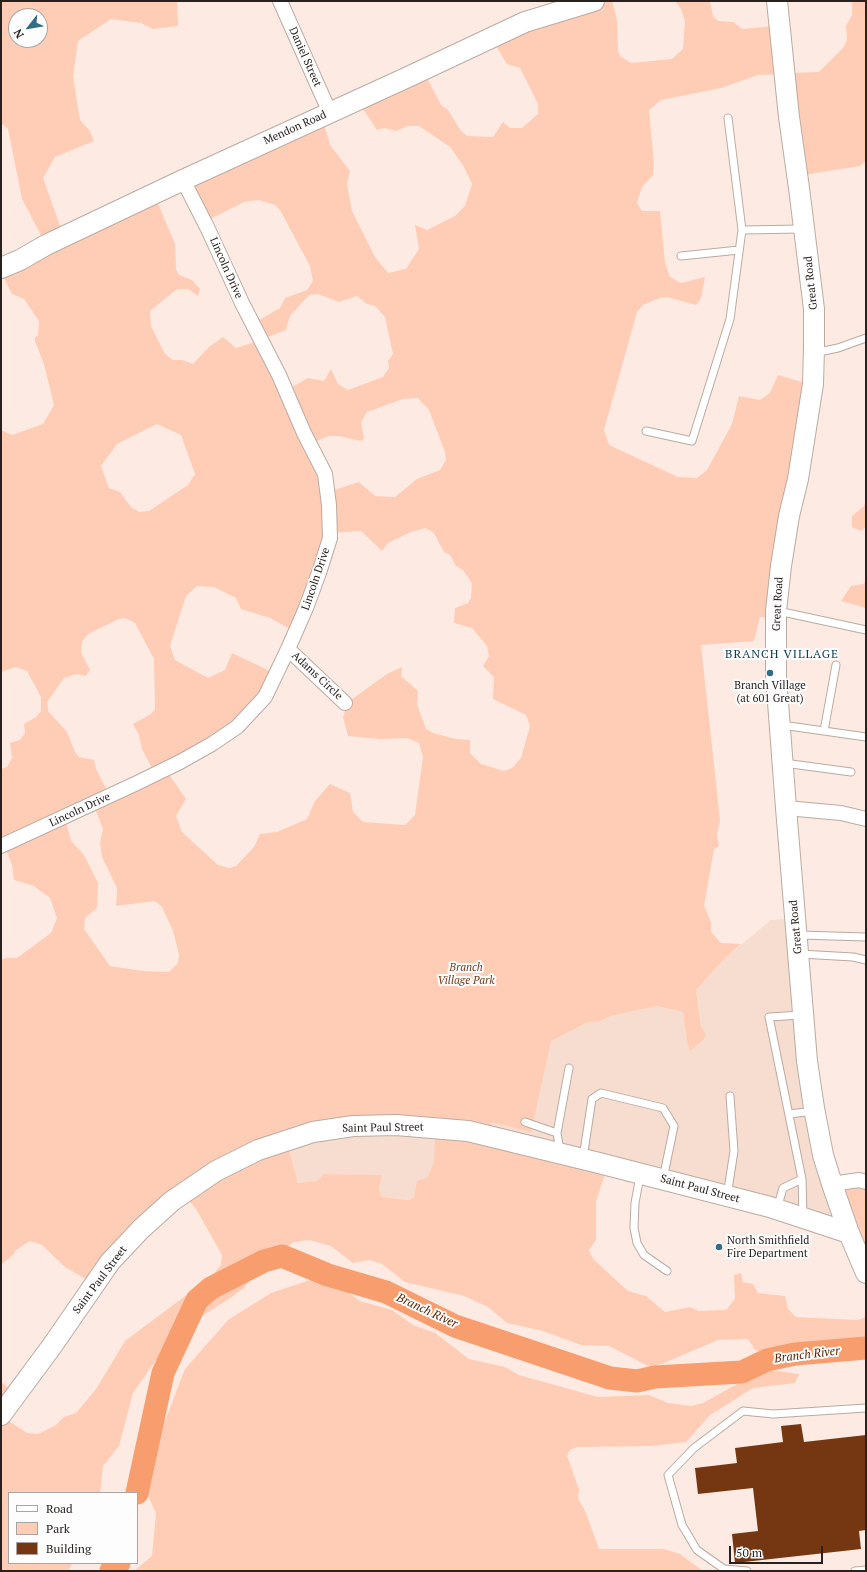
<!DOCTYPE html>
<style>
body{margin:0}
#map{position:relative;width:867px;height:1572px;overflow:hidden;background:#fdebe3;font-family:"PT Serif",serif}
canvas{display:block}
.frame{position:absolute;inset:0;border:2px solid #28211e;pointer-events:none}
.legend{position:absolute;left:8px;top:1492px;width:130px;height:72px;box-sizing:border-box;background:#fdfdfd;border:1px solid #a8a5a4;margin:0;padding:5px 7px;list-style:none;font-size:12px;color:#28211e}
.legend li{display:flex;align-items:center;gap:8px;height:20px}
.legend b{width:20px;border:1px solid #a8a5a4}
.north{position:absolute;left:8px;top:8px;width:40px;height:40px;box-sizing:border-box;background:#fdfdfd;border:1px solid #a8a5a4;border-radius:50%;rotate:239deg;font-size:11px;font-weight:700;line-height:16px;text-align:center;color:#28211e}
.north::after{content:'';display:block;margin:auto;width:14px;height:18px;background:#326d85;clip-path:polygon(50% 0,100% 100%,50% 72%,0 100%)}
.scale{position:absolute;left:729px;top:1546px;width:94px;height:18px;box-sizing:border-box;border:2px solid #28211e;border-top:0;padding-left:5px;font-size:12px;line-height:14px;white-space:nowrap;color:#28211e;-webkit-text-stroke:3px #fdfdfd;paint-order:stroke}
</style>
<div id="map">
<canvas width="867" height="1572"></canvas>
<div class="frame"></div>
<ul class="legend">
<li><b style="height:5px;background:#fff"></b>Road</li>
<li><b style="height:11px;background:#ffcdb5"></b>Park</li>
<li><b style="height:11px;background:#753711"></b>Building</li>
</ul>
<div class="north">N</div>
<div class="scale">50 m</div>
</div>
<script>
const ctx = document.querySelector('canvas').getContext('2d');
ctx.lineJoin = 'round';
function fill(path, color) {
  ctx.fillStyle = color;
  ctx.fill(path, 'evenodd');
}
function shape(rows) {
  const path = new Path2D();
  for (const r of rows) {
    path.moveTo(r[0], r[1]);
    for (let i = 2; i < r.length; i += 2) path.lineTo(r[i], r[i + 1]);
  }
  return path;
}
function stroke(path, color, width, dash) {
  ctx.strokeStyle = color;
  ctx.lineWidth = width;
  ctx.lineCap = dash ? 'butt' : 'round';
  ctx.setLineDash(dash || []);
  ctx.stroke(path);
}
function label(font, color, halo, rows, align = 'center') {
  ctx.font = font + ' "PT Serif",serif';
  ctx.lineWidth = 4;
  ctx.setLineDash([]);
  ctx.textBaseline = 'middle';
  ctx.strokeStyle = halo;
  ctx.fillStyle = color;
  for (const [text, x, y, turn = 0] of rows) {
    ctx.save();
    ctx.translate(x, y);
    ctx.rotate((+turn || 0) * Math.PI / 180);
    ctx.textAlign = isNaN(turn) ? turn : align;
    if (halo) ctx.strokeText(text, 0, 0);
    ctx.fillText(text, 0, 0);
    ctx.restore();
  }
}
fill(shape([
 [800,918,813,1066,846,1222,488,1137,492,1118,537,1047,586,1023,600,1021,611,1016,657,1006,684,1012,687,1040,691,1051,701,1027,696,990,723,960,771,920],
 [311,1133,435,1134,434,1162,427,1178,415,1198,409,1200,382,1197,379,1189,382,1175,325,1174,317,1181,298,1183,287,1142]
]), '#f6ddd0');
fill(shape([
 [1,1,177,1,178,26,153,29,141,23,111,19,78,41,73,76,80,120,90,131,94,141,55,157,43,178,64,237,154,194,175,244,176,269,179,275,192,280,200,289,198,296,188,289,177,289,150,311,151,326,165,354,173,360,182,360,193,364,209,347,223,337,236,348,255,342,252,324,280,308,285,298,307,290,313,281,310,266,280,210,275,205,259,200,244,202,204,222,183,185,323,120,330,145,350,171,347,184,352,211,375,257,388,273,406,269,419,249,415,225,427,230,455,216,465,206,472,184,463,165,450,147,419,126,408,126,396,131,384,128,377,130,361,106,425,74,441,105,448,110,461,131,467,136,493,137,503,122,510,128,522,128,538,114,538,104,520,68,507,64,494,43,598,1,612,1,617,20,618,50,620,56,631,63,672,59,683,49,685,21,681,9,675,1,710,1,713,16,718,21,733,22,743,29,782,25,790,73,819,72,843,48,847,40,846,26,852,15,852,1,866,1,866,161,860,166,804,175,789,74,758,75,721,88,661,100,649,110,654,164,653,175,642,187,637,203,642,211,660,211,665,263,670,277,681,283,705,277,701,298,696,305,667,297,660,298,643,305,637,312,604,430,609,445,678,477,697,478,707,470,732,424,739,396,760,400,770,393,778,375,812,385,779,618,760,617,754,641,701,645,720,820,717,835,719,846,714,849,704,906,711,922,711,932,721,943,741,944,723,960,696,990,701,1027,706,1034,704,1039,690,1051,687,1040,683,1012,657,1006,611,1016,600,1021,586,1023,551,1041,531,1132,492,1122,488,1137,607,1168,596,1201,596,1240,589,1250,593,1259,628,1291,646,1296,665,1312,690,1307,699,1311,726,1310,735,1299,734,1275,741,1273,743,1282,753,1284,758,1293,785,1296,788,1309,796,1317,858,1320,866,1317,866,1341,858,1346,845,1350,806,1351,786,1357,773,1355,755,1350,748,1339,718,1340,652,1368,609,1346,581,1345,543,1331,507,1323,488,1307,464,1296,405,1282,382,1264,369,1260,353,1263,331,1246,309,1240,294,1242,259,1265,245,1287,232,1297,175,1333,133,1393,119,1446,103,1466,100,1493,9,1493,9,1563,72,1563,69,1571,1,1571,1,1416,27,1433,38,1434,56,1425,64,1417,76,1413,96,1389,125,1341,212,1276,221,1265,222,1255,196,1209,184,1195,94,1284,65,1267,42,1245,30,1241,16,1250,14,1254,1,1265,1,960,6,958,17,958,51,933,57,918,50,898,34,886,14,880,12,865,5,847,1,847,1,769,7,767,12,758,10,743,20,740,25,733,24,724,36,717,41,711,41,697,27,671,16,667,1,672,1,430,12,435,43,424,54,405,44,364,35,341,35,337,38,336,39,321,24,299,12,294,1,272,46,245,22,199,8,129,1,123],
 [16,16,40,16,40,40,16,40],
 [318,294,339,302,357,296,367,304,375,306,385,317,393,354,388,361,389,368,383,377,348,390,338,384,331,369,324,381,308,378,285,391,262,339,286,330,290,316,309,295],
 [418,398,429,410,445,452,446,460,440,470,417,479,395,497,375,496,359,482,328,492,309,444,329,436,339,436,361,441,364,439,361,422,367,412,403,399],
 [157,424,181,435,195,474,188,485,149,511,139,512,131,507,120,492,109,488,101,466,117,444],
 [426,528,434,533,444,552,450,555,456,566,463,570,472,583,471,598,468,603,455,608,454,623,472,628,487,646,489,656,483,666,494,677,493,699,526,715,530,726,521,758,512,768,504,771,481,764,470,753,470,740,456,739,433,733,426,729,417,704,418,691,401,676,402,667,387,674,348,702,343,717,348,736,380,739,407,738,419,743,423,757,415,815,405,825,363,822,353,812,350,793,330,784,315,801,307,819,277,832,260,834,254,847,236,866,229,868,218,865,182,832,176,816,186,799,166,770,237,727,274,673,232,653,225,670,208,678,175,660,170,646,186,596,197,586,214,587,236,598,241,609,270,618,294,631,331,533,361,531,382,551,388,543,411,532],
 [125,618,135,623,154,659,155,709,151,714,133,724,139,735,142,749,155,774,109,794,96,769,94,760,79,757,75,752,67,732,48,711,47,702,64,678,76,674,86,676,90,670,81,652,82,642,88,634,119,619],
 [94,806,103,829,100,843,102,857,117,888,116,906,155,901,162,907,173,931,179,954,178,963,169,972,143,971,110,966,84,929,85,918,97,908,98,883,84,855,71,841,65,818],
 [431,1128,435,1134,434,1162,427,1178,417,1181,414,1198,409,1200,382,1197,379,1189,382,1175,324,1174,317,1181,298,1183,287,1142],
 [866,500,866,527,861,531,852,527,852,516,864,506],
 [866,581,866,608,841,601,851,586,863,584],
 [866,1184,866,1267,837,1187],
 [313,1279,336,1284,360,1301,392,1310,413,1325,435,1333,469,1359,505,1367,519,1375,598,1397,649,1395,668,1403,691,1406,703,1403,764,1369,799,1374,795,1383,753,1388,710,1415,686,1442,652,1446,577,1447,570,1450,567,1455,579,1490,578,1498,586,1513,599,1549,664,1549,680,1554,703,1571,134,1571,152,1556,156,1513,135,1467,160,1434,185,1369,228,1320,271,1293],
 [1,1382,14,1392,1,1414]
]), '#ffcdb5');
stroke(shape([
 [137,1493,163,1373,197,1300,211,1288,264,1261,282,1256,328,1275,386,1292,455,1326,610,1378,637,1381,655,1377,742,1372,767,1360,795,1354,866,1348],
 [111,1571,119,1563]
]), '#f79d6e', 23);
fill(shape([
 [801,1424,804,1442,866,1435,866,1530,859,1531,861,1549,735,1563,732,1534,758,1531,753,1488,698,1494,695,1468,737,1463,735,1448,783,1442,781,1426]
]), '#753711');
const lane = shape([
 [728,118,742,230,802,229],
 [681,256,739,250],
 [814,353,838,348,866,338],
 [646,431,692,441,730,319,742,230],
 [778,611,866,630],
 [782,725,866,737],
 [824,731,836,665],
 [784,763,851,772],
 [799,935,866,937],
 [800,954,853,957,866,960],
 [789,1114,814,1111],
 [525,1122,557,1133,560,1151],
 [557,1133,569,1068],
 [583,1158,592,1099,601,1093,663,1108,674,1126,663,1179],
 [640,1176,635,1203,634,1228,637,1243,644,1255,667,1271],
 [802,1179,803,1217],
 [727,1196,734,1151,730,1096],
 [777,1209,783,1188,802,1179,769,1017,801,1015],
 [747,1571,724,1569,697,1550,682,1525,668,1475,694,1448,743,1411,773,1414,866,1408],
 [855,1571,866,1570]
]);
const street = shape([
 [280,1,330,113],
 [288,649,345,703],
 [786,808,841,813,866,819],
 [1,846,137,783,180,762,212,744,237,727,265,697,288,649,306,608,320,570,330,538,329,505,325,474,304,433,279,375,242,303,207,227,183,180],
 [832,1184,859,1180,866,1182]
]);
const secondary = shape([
 [777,1,789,117,799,188,814,309,814,347,813,384,798,479,789,516,781,566,776,611,776,676,786,808,807,1061,814,1108,823,1155,832,1184,849,1233,866,1273],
 [1,268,20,260,46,245,183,180,408,77,525,22,594,1],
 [1,1415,52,1346,110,1262,141,1229,172,1201,216,1171,258,1150,313,1132,353,1126,396,1125,468,1131,595,1162,770,1207,849,1233]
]);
stroke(lane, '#bbaaa2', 9);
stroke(street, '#bbaaa2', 16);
stroke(secondary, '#bbaaa2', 22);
stroke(lane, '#fff', 7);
stroke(street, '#fff', 14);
stroke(secondary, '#fff', 20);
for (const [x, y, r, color] of [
 [770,673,4,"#326d85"],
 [719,1247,4,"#326d85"]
]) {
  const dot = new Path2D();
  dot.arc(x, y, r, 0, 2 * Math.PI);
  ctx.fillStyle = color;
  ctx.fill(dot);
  stroke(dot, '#fdfdfd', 1.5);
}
label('11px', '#28211e', '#fdfdfd', [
 ["Daniel Street",305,57,66],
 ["Mendon Road",295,128,-24],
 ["Lincoln Drive",226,268,66],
 ["Great Road",811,283,-96],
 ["Lincoln Drive",316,579,-71],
 ["Great Road",778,604,-87],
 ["Adams Circle",317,676,43],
 ["Lincoln Drive",80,810,-25],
 ["Great Road",796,927,-95],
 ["Saint Paul Street",383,1128,-1],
 ["Saint Paul Street",700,1189,15],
 ["Saint Paul Street",100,1280,-53]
]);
label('11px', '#28211e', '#fdfdfd', [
 ["Branch Village",770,686],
 ["(at 601 Great)",770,699],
 ["North Smithfield",727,1241,"left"],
 ["Fire Department",727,1254,"left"]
]);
label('italic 11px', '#733918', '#fdfdfd', [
 ["Branch",466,968],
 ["Village Park",466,981]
]);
ctx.letterSpacing = '1px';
label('12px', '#0a3d4f', '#fdfdfd', [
 ["BRANCH VILLAGE",782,655]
]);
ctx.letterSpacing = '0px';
label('italic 12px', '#5a2200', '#fdfdfd', [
 ["Branch River",427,1311,25],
 ["Branch River",807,1355,-7]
]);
</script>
